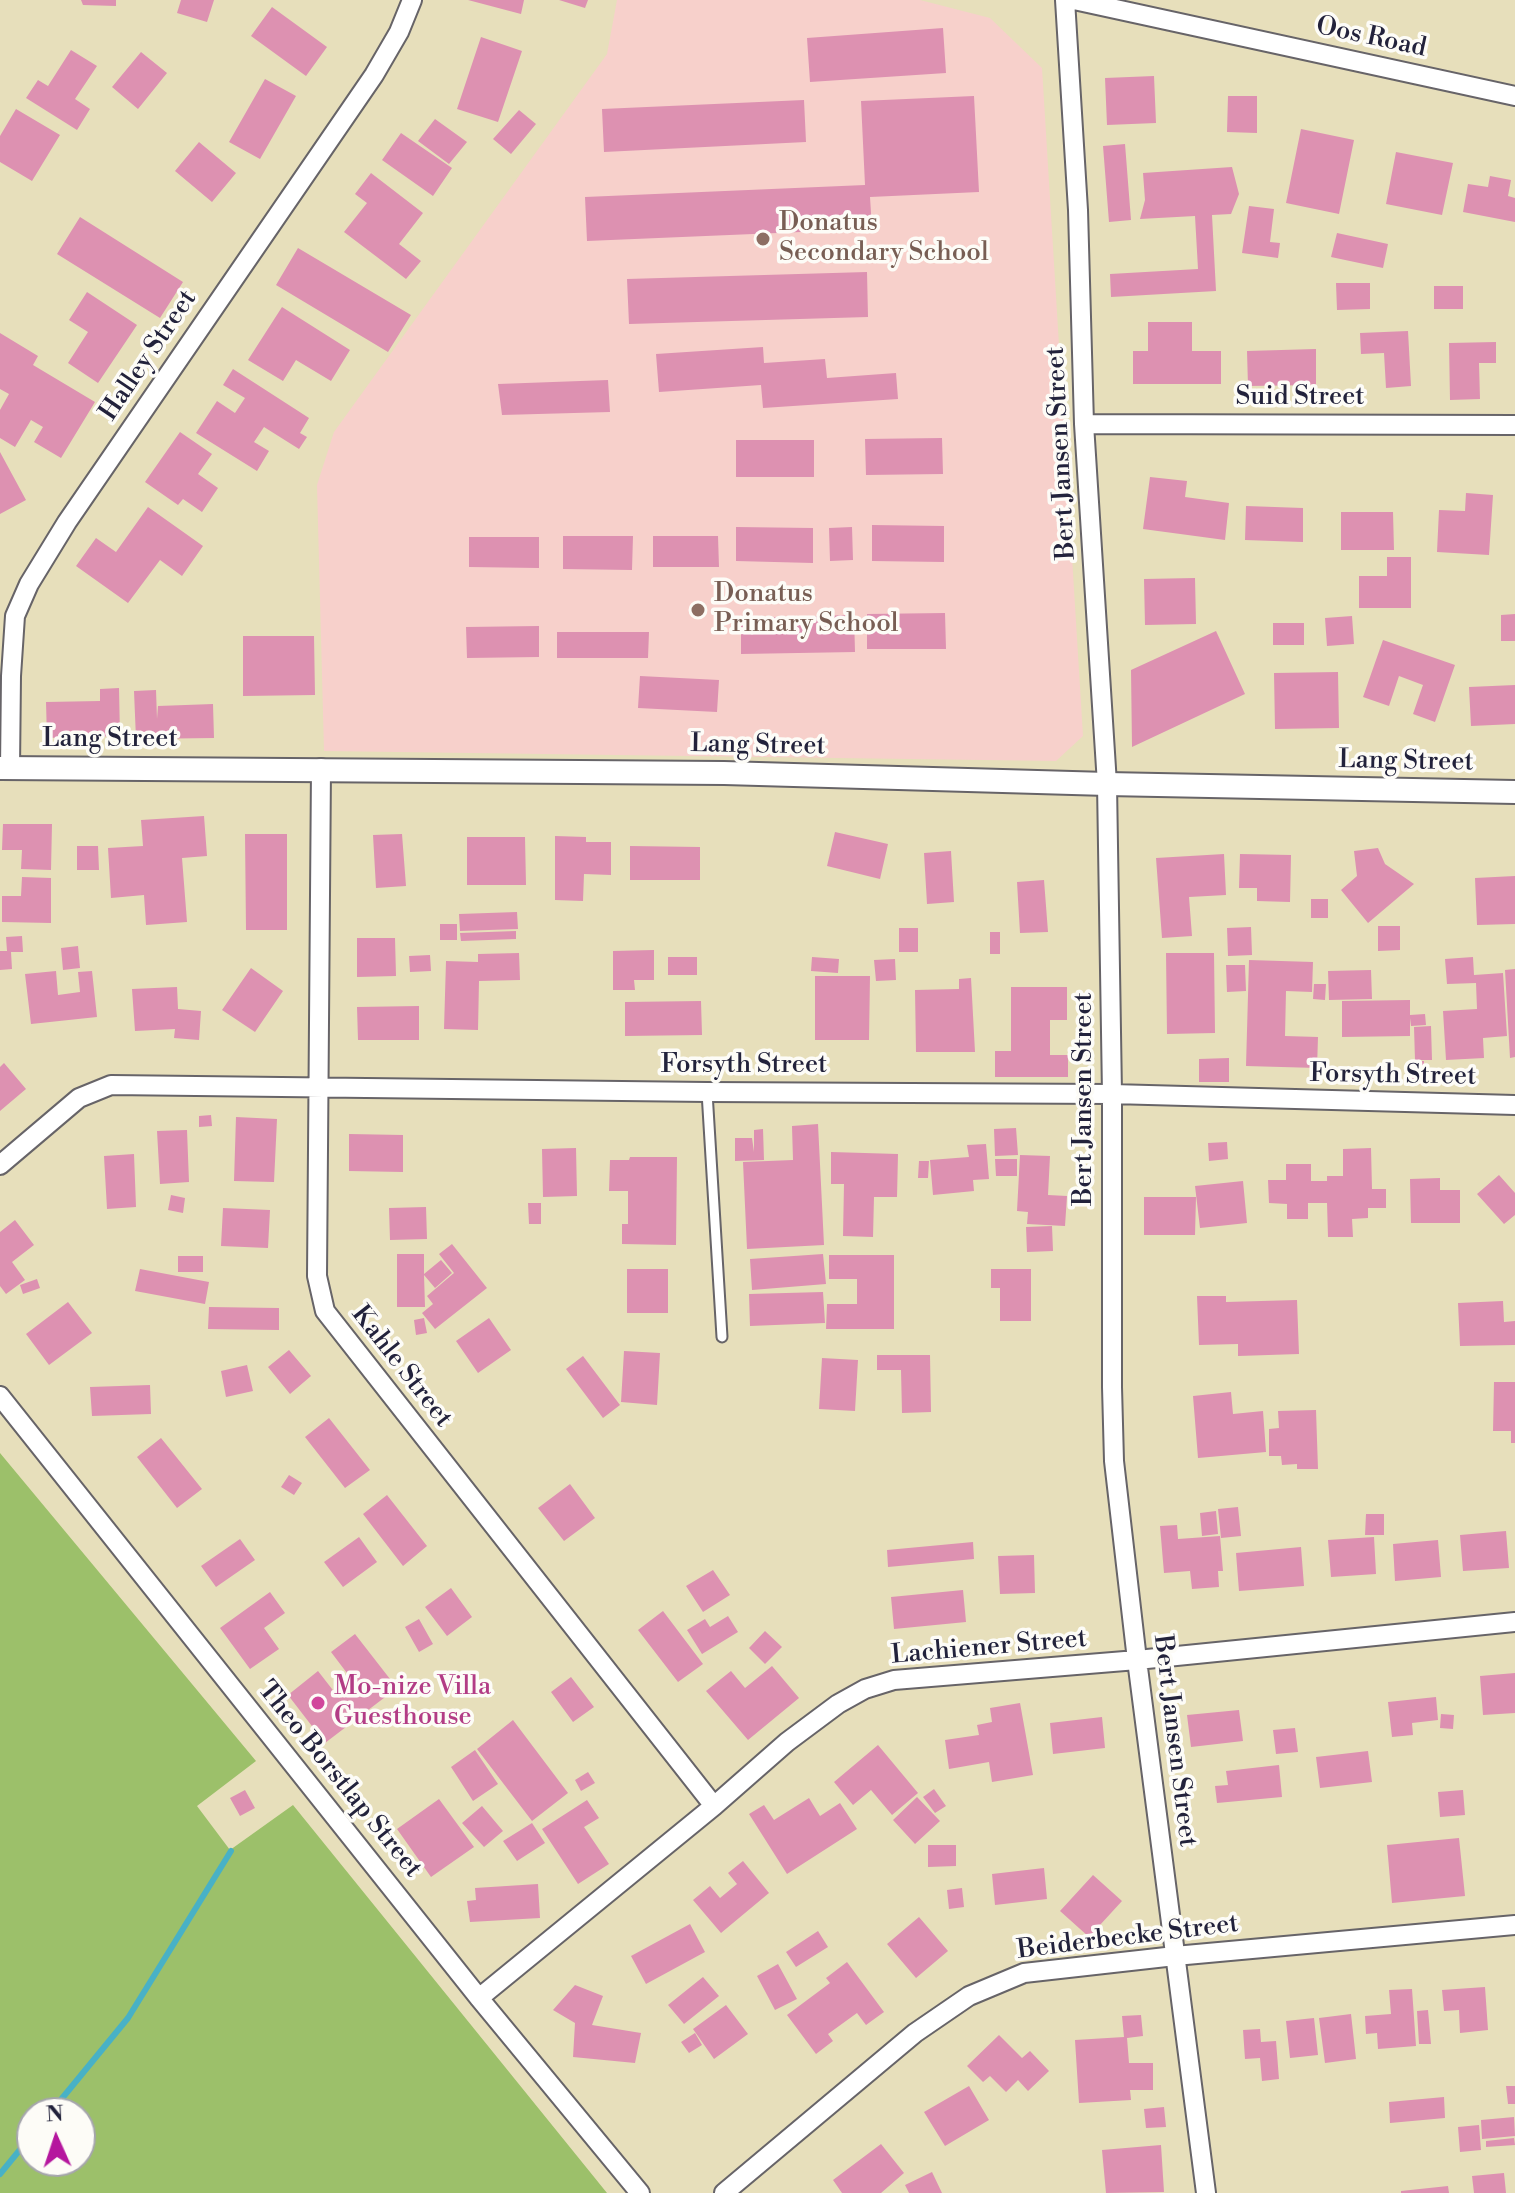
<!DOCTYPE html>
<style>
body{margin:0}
#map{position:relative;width:1515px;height:2193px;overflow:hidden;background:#e7dfbb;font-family:"Libre Bodoni",serif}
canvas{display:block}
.north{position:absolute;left:16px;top:2097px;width:80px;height:80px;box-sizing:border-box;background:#fdfcf7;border:2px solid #a5a5ac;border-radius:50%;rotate:357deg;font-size:22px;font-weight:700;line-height:32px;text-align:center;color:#22223b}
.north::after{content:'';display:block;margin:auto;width:28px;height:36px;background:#b5179e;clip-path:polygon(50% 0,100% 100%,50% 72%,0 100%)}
</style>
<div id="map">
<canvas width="1515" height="2193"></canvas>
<div class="north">N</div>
</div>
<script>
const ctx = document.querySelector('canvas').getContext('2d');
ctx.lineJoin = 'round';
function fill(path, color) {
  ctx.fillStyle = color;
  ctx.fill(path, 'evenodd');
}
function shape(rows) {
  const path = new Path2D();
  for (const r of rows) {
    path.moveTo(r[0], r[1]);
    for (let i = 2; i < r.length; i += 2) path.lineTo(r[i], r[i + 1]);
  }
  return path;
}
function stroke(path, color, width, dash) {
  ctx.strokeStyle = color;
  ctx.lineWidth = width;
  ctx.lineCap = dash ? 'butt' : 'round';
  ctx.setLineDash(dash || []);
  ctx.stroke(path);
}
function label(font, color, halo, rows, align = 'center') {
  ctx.font = font + ' "Libre Bodoni",serif';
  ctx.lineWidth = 7;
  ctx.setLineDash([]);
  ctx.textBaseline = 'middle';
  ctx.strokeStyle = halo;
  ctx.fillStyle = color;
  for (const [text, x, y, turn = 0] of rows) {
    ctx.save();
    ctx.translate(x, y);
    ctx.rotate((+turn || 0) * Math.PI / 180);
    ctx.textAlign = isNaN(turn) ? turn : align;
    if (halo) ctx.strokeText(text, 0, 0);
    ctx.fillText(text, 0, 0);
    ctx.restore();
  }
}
fill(shape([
 [617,0,920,0,990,18,1042,68,1083,736,1056,761,324,751,317,485,334,432,607,54]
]), '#f7d0cb');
fill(shape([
 [0,1453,256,1761,197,1806,230,1850,293,1805,607,2193,0,2193],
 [32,2113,80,2113,80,2161,32,2161]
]), '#9cc06a');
stroke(shape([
 [50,2113,128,2018,231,1851],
 [0,2174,32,2135]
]), '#48b1c6', 6);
fill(shape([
 [81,0,116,0,116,6,83,5],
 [181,0,214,0,207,22,177,13],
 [468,0,524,0,521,14],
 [559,0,588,0,585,8],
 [272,7,327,47,306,76,251,36],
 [943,28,946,73,810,82,807,38],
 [481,37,522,51,498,122,457,109],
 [71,50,97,66,75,99,90,109,77,130,26,98,38,80,48,86],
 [141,52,167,73,138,109,112,87],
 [1154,76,1156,123,1107,125,1105,78],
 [265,79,296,96,260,159,229,142],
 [974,96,979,192,870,197,872,229,587,241,585,197,865,185,861,101],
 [1228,96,1257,96,1257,133,1227,132],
 [804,100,806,142,604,152,602,109],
 [16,109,60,135,32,181,0,162,0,136],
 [519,110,536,124,511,154,493,139],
 [435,119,467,142,449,164,418,141],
 [1301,129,1354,140,1339,214,1286,203],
 [401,133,452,168,433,196,382,160],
 [199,142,236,173,212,202,175,171],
 [1125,144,1131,220,1109,222,1103,146],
 [1396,152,1453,163,1442,215,1386,204],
 [1232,167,1239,194,1231,214,1212,215,1216,291,1111,297,1110,274,1198,269,1195,216,1140,219,1145,200,1143,173],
 [371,173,423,213,399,244,421,261,406,279,344,232,367,203,355,194],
 [1490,176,1511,180,1508,196,1515,198,1515,222,1463,212,1468,184,1488,187],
 [1249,206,1274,209,1270,242,1280,243,1278,258,1242,253],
 [80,217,183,282,160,318,57,254],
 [1337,233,1388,244,1383,268,1331,257],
 [298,248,411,315,388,352,276,285],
 [867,272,868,317,629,324,627,279],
 [1336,283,1370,283,1370,309,1337,310],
 [1434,286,1463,286,1463,309,1434,309],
 [87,292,137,325,98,383,68,363,88,332,69,320],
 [282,307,350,350,331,381,296,360,283,381,248,360],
 [1148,322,1192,322,1192,351,1221,351,1221,384,1133,384,1133,351,1148,351],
 [1408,331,1411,386,1386,388,1384,353,1361,354,1360,333],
 [0,333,38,356,33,365,95,402,61,458,34,442,43,427,31,420,15,447,0,438,0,410,9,394,0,389],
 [1496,342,1496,363,1479,363,1480,399,1450,400,1449,343],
 [763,347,764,363,825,359,827,378,896,373,898,399,763,408,761,385,659,392,656,354],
 [1316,349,1316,385,1248,386,1247,351],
 [233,369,309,418,300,433,307,437,299,449,264,427,254,442,269,451,257,471,196,433,217,401,235,413,245,398,223,385],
 [608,380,610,412,502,415,498,384],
 [180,432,212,454,198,474,218,488,202,512,183,499,178,505,145,482],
 [942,438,943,474,866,475,865,439],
 [736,440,814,440,814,477,736,477],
 [0,452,26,500,0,514],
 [1150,477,1187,481,1185,497,1229,503,1225,540,1143,529],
 [1466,493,1493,495,1489,555,1437,552,1439,510,1465,511],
 [1246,506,1303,508,1303,542,1245,540],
 [148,507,203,546,182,576,160,560,128,603,76,566,96,538,116,552],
 [1341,512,1393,512,1394,550,1341,550],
 [872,525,944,526,944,562,872,561],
 [736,527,813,528,813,563,736,561],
 [852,527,853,560,830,561,829,528],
 [563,536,633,536,632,570,563,569],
 [653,536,718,536,719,567,653,567],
 [469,537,539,537,539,568,469,567],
 [1387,557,1411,557,1411,608,1359,608,1359,576,1387,576],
 [1195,578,1196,624,1145,625,1144,579],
 [945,613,946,649,867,649,867,614],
 [1515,614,1515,641,1501,641,1501,615],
 [854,615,855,652,741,654,741,618],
 [1352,616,1354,644,1327,646,1325,618],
 [1273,623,1304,623,1304,645,1273,645],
 [539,626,539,657,467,658,466,627],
 [1216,631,1245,694,1132,747,1131,670],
 [557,632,649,632,648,658,557,658],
 [243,636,314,636,315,695,243,696],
 [1383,640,1455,665,1435,722,1413,714,1423,685,1399,676,1389,706,1363,697],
 [1338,672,1339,728,1275,729,1274,673],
 [640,676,719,680,717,712,638,708],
 [1515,685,1515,724,1471,726,1469,687],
 [119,688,120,736,47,738,46,702,100,701,100,689],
 [156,690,157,719,158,706,213,704,214,738,136,739,134,691],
 [204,816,207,856,182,858,187,922,146,925,144,895,111,898,108,848,143,846,141,820],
 [3,824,52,824,51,870,21,869,22,850,2,850],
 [835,832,888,844,880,879,827,866],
 [245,834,287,834,287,930,246,930],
 [402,834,406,886,376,888,373,835],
 [555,836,586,837,586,842,611,842,611,875,584,874,583,901,555,900],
 [467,837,525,837,526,885,467,885],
 [77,846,98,846,99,870,77,870],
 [630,846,700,847,700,880,630,880],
 [1378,848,1385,864,1414,884,1368,923,1341,890,1357,876,1354,851],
 [951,851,954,902,927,904,924,853],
 [1224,854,1226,895,1189,897,1192,936,1162,938,1156,858],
 [1240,854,1291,855,1290,902,1257,901,1257,888,1239,888],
 [1515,876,1515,924,1477,925,1475,878],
 [22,877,51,878,51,923,2,922,2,896,21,896],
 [1044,880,1048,932,1020,933,1017,882],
 [1311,899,1328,899,1328,918,1311,918],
 [517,912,518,929,460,931,459,914],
 [440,924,457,924,457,940,440,940],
 [1378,926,1400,926,1400,950,1378,951],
 [1251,927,1252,955,1228,956,1227,928],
 [899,928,918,928,918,952,899,952],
 [516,931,516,939,461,941,460,933],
 [990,932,1000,932,1000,954,990,954],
 [22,936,23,952,11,952,12,969,0,970,0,951,7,951,6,937],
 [357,938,395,938,396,976,357,977],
 [78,946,80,968,63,970,61,948],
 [654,950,654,980,634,980,635,990,613,990,613,951],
 [519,953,520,980,479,981,478,1030,444,1029,446,961,478,962,478,954],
 [1166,953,1214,953,1215,1033,1167,1034],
 [430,955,431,971,410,972,409,956],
 [668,957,697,957,697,975,668,975],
 [812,957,839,959,838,973,811,971],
 [1473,957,1474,975,1503,973,1507,1036,1483,1038,1484,1058,1446,1060,1443,1011,1477,1009,1476,983,1447,984,1445,959],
 [895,959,896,980,876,981,874,960],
 [1249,960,1313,962,1312,992,1286,991,1285,1036,1318,1037,1317,1068,1246,1066],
 [1226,965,1245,965,1246,991,1227,992],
 [251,968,283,991,255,1032,222,1010],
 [1515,969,1515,1057,1510,1058,1505,970],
 [1371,970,1372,999,1329,1000,1328,971],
 [56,971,58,995,80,992,78,972,92,971,97,1017,31,1024,25,974],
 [815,976,870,976,869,1040,815,1040],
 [971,978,975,1052,916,1052,915,990,959,989,959,979],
 [1314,984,1326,984,1325,1000,1313,999],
 [177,987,178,1009,201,1011,199,1040,174,1038,175,1029,135,1031,132,989],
 [1011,987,1067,987,1067,1020,1050,1020,1050,1055,1068,1055,1068,1077,995,1077,995,1051,1011,1051],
 [1410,1000,1410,1015,1425,1014,1426,1025,1411,1026,1410,1018,1410,1036,1342,1037,1342,1001],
 [701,1001,702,1035,625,1036,625,1002],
 [419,1006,419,1040,358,1040,357,1007],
 [1431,1026,1432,1060,1415,1060,1414,1027],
 [1229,1058,1229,1082,1199,1082,1199,1059],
 [1408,1061,1424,1061,1424,1084,1408,1085],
 [4,1063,26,1089,0,1111,0,1067],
 [211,1115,212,1126,199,1127,199,1116],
 [236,1117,277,1119,274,1182,234,1181],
 [818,1124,824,1245,747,1249,743,1162,793,1160,792,1126],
 [1016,1128,1018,1155,995,1156,994,1129],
 [763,1129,764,1160,735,1161,735,1138,752,1138,754,1152,754,1130],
 [187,1130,189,1182,160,1184,157,1131],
 [349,1134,403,1135,403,1172,349,1171],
 [1227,1142,1228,1159,1209,1161,1208,1143],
 [986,1144,989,1179,973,1180,974,1191,933,1195,930,1160,969,1157,967,1145],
 [576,1148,577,1196,543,1197,542,1149],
 [1371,1148,1372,1189,1386,1189,1386,1208,1368,1208,1368,1218,1352,1219,1353,1237,1328,1237,1327,1203,1308,1203,1308,1219,1287,1219,1287,1204,1269,1203,1268,1180,1286,1180,1286,1164,1311,1164,1311,1181,1327,1181,1327,1176,1343,1176,1343,1149],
 [831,1152,898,1154,897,1197,874,1197,873,1237,843,1236,844,1184,831,1184],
 [134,1154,136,1207,107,1209,104,1156],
 [1020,1155,1050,1156,1048,1195,1067,1196,1065,1226,1027,1224,1028,1212,1017,1211],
 [630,1157,677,1157,676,1245,622,1244,622,1224,628,1224,628,1191,609,1191,610,1160,629,1160],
 [995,1159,1017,1159,1017,1176,996,1176],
 [919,1161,929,1161,928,1178,918,1178],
 [1499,1175,1515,1193,1515,1215,1504,1224,1477,1194],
 [1440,1178,1440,1190,1460,1190,1460,1223,1411,1223,1410,1179],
 [1243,1181,1247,1223,1200,1228,1195,1186],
 [171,1195,185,1198,183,1213,168,1210],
 [1144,1197,1196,1197,1195,1235,1144,1235],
 [528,1203,541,1203,541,1224,529,1224],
 [426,1207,427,1239,390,1240,389,1208],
 [223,1208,270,1210,268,1248,221,1246],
 [15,1220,34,1245,12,1262,25,1280,6,1294,0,1286,0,1232],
 [1052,1226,1053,1251,1027,1252,1026,1227],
 [452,1244,487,1288,435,1329,422,1313,433,1304,427,1296,454,1273,439,1254],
 [397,1254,424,1254,424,1274,441,1260,452,1273,435,1288,424,1275,425,1307,397,1307],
 [823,1254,826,1284,752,1290,750,1259],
 [829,1255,894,1255,894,1329,826,1329,827,1304,857,1304,857,1279,829,1279],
 [178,1256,203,1256,203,1272,178,1272],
 [140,1269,209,1282,205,1304,135,1291],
 [627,1269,668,1269,668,1313,627,1313],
 [991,1269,1031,1269,1031,1321,1000,1321,1000,1288,991,1288],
 [37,1279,40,1288,23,1294,20,1285],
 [823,1292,825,1323,750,1326,749,1294],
 [1197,1296,1226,1296,1226,1302,1297,1300,1299,1354,1238,1356,1238,1344,1199,1345],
 [1503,1301,1504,1322,1515,1321,1515,1345,1460,1346,1458,1303],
 [68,1302,92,1333,49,1365,26,1334],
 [209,1307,279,1308,279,1330,208,1329],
 [424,1318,427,1333,416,1335,414,1320],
 [489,1318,511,1350,478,1373,456,1341],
 [289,1350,311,1376,290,1394,268,1367],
 [624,1351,660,1353,657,1405,621,1402],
 [877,1355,930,1355,931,1412,902,1413,901,1370,877,1370],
 [583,1356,620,1405,603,1418,566,1369],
 [822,1358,858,1360,855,1411,819,1409],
 [247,1365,253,1391,226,1397,221,1371],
 [1494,1382,1515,1382,1515,1443,1511,1443,1511,1431,1493,1431],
 [150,1385,151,1414,92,1416,90,1387],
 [1231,1392,1233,1414,1263,1411,1266,1452,1198,1458,1193,1396],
 [1316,1410,1318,1469,1297,1469,1297,1464,1282,1465,1281,1456,1269,1456,1269,1429,1279,1428,1278,1411],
 [329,1418,370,1470,345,1488,305,1437],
 [161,1438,202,1489,177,1508,137,1457],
 [289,1475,302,1483,294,1495,281,1487],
 [570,1484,595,1518,564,1541,538,1508],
 [387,1495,427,1546,403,1566,363,1514],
 [1238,1507,1241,1536,1221,1538,1218,1509],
 [1216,1511,1218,1534,1202,1536,1200,1513],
 [1366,1514,1384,1514,1384,1535,1365,1535],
 [1177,1525,1178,1539,1220,1536,1223,1571,1218,1571,1219,1587,1192,1589,1190,1571,1164,1573,1160,1526],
 [1506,1531,1509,1568,1463,1571,1460,1535],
 [359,1537,377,1562,343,1587,324,1562],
 [1374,1537,1376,1574,1331,1577,1328,1540],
 [240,1539,255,1560,216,1587,201,1566],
 [1438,1540,1441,1577,1395,1581,1393,1544],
 [973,1542,974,1559,888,1567,887,1550],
 [1301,1547,1304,1586,1239,1591,1236,1553],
 [1034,1555,1035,1593,1000,1594,998,1556],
 [713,1570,730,1595,703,1612,686,1586],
 [451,1588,472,1617,447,1636,425,1607],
 [963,1590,966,1622,894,1629,891,1597],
 [270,1592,285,1613,264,1628,279,1649,250,1669,220,1628],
 [663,1611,703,1664,678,1682,638,1630],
 [728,1616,738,1632,702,1654,687,1630,705,1619,710,1627],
 [419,1619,433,1644,419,1652,405,1627],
 [765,1631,782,1647,765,1664,749,1648],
 [355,1634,397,1688,325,1743,288,1695,318,1671,339,1698,356,1685,331,1652],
 [772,1666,799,1698,748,1740,706,1691,731,1671,745,1688],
 [1515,1673,1515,1713,1483,1715,1480,1676],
 [571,1677,594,1707,573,1722,551,1692],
 [1436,1697,1438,1720,1412,1723,1413,1735,1392,1737,1388,1702],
 [1020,1703,1033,1775,992,1782,989,1762,949,1769,945,1740,979,1735,977,1725,992,1722,990,1708],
 [1239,1710,1243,1741,1191,1747,1187,1715],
 [1441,1714,1454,1715,1453,1729,1440,1728],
 [1102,1717,1105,1748,1053,1754,1050,1723],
 [513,1720,568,1793,532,1821,477,1749],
 [1295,1728,1298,1752,1276,1754,1273,1730],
 [878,1745,918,1793,892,1815,871,1790,853,1805,834,1782],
 [475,1750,498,1784,473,1801,451,1767],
 [1368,1751,1372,1782,1320,1788,1316,1757],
 [1279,1765,1282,1797,1217,1803,1215,1786,1228,1785,1226,1771],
 [588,1772,595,1783,581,1791,575,1780],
 [934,1789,946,1806,935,1813,923,1797],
 [245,1790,255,1808,240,1816,230,1798],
 [1463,1790,1465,1815,1440,1817,1438,1792],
 [917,1797,940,1821,915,1844,893,1820],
 [809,1798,820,1816,840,1803,857,1829,787,1874,749,1814,764,1805,774,1820],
 [439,1799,474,1847,431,1877,397,1829],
 [587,1800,599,1818,584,1827,609,1864,578,1884,542,1829],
 [482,1806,503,1831,484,1847,462,1823],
 [532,1823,545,1843,517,1861,503,1841],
 [1459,1838,1465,1896,1392,1903,1387,1845],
 [928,1845,956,1845,956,1866,928,1867],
 [743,1861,769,1893,721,1933,693,1900,710,1886,720,1898,737,1884,728,1873],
 [1044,1868,1047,1899,995,1905,992,1874],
 [1093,1875,1122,1901,1089,1937,1060,1911],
 [538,1884,540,1918,470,1922,467,1901,476,1900,475,1888],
 [962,1888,964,1907,949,1909,947,1890],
 [919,1917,948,1951,916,1978,887,1944],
 [690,1924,705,1952,646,1984,631,1956],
 [818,1931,828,1947,796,1967,786,1952],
 [847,1962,884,2012,866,2025,857,2013,828,2034,833,2041,816,2054,787,2015,830,1983,826,1978],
 [778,1964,797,1999,775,2010,757,1976],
 [703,1977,719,1996,684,2024,668,2005],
 [575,1985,603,1996,592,2025,641,2033,635,2063,573,2057,575,2023,553,2010],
 [1485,1987,1488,2030,1460,2033,1459,2010,1444,2011,1442,1990],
 [1412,1989,1416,2046,1378,2049,1377,2033,1366,2034,1365,2016,1391,2014,1389,1990],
 [726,2005,748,2034,714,2059,693,2029],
 [1428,2010,1431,2044,1419,2044,1417,2011],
 [1351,2014,1356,2059,1325,2063,1319,2018],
 [1141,2015,1143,2036,1127,2038,1129,2063,1153,2063,1153,2090,1130,2090,1131,2100,1079,2103,1075,2040,1124,2037,1122,2016],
 [1314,2018,1318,2055,1290,2058,1286,2021],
 [1260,2029,1261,2042,1276,2041,1279,2079,1262,2081,1260,2058,1245,2059,1243,2030],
 [695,2033,702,2045,689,2053,681,2042],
 [999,2035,1022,2058,1030,2051,1049,2071,1028,2091,1018,2080,1006,2092,990,2076,983,2082,967,2066],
 [969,2086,989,2120,945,2146,924,2112],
 [1506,2086,1515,2086,1515,2104,1508,2104],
 [1444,2097,1445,2118,1390,2123,1389,2102],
 [1164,2107,1166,2127,1146,2128,1144,2109],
 [1514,2117,1515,2136,1482,2139,1481,2120],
 [1479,2125,1481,2150,1460,2152,1458,2127],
 [1514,2138,1515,2145,1486,2147,1486,2141],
 [881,2144,904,2173,881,2193,842,2193,833,2180],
 [1161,2145,1164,2192,1106,2193,1102,2150],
 [932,2172,942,2193,909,2193,905,2185],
 [1504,2173,1506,2193,1474,2193,1472,2176],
 [1448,2186,1449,2193,1401,2193,1401,2191]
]), '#dd91b1');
const service = shape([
 [707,1092,722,1337]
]);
const minor = shape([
 [1065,0,1078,210,1084,424,1107,784,1112,1094,1112,1387,1114,1461,1137,1660,1206,2193],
 [1074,0,1515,96],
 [1084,424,1515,425],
 [10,768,11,676,15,616,29,584,67,522,374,75,399,32,412,0],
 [321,768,317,1276,325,1311,714,1806],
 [0,1165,79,1098,111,1085,707,1092,1112,1094,1515,1105],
 [0,1396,479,1998,640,2193],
 [479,1998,714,1806,787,1742,838,1704,865,1689,894,1680,1137,1660,1515,1622],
 [724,2193,915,2033,969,1996,1024,1973,1175,1956,1515,1925]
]);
const tertiary = shape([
 [0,768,724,773,1107,784,1515,792]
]);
stroke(service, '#676468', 13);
stroke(minor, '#676468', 22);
stroke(tertiary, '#676468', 26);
stroke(service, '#fff', 9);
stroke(minor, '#fff', 18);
stroke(tertiary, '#fff', 22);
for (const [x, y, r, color] of [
 [763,239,8,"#8d6e63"],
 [698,610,8,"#8d6e63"],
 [318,1703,8,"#d1479c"]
]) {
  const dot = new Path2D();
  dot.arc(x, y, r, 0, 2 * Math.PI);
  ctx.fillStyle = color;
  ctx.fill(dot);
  stroke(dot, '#fdfcf7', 3);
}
label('26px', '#22223b', '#fdfcf7', [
 ["Oos Road",1371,38,12],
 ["Halley Street",149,356,-56],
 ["Suid Street",1300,398],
 ["Bert Jansen Street",1062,453,-93],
 ["Lang Street",110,740],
 ["Lang Street",758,746,1],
 ["Lang Street",1406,762,1],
 ["Forsyth Street",744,1066],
 ["Forsyth Street",1393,1076,1],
 ["Bert Jansen Street",1085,1099,-90],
 ["Kahle Street",401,1367,52],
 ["Lachiener Street",989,1648,-5],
 ["Bert Jansen Street",1174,1741,83],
 ["Theo Borstlap Street",339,1780,51],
 ["Beiderbecke Street",1128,1938,-7]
]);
label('26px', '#785e54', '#fdfcf7', [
 ["Donatus",779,224],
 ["Secondary School",779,254],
 ["Donatus",714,595],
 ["Primary School",714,625]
], 'left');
label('26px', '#b23c85', '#fdfcf7', [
 ["Mo-nize Villa",334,1688],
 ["Guesthouse",334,1718]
], 'left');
</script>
